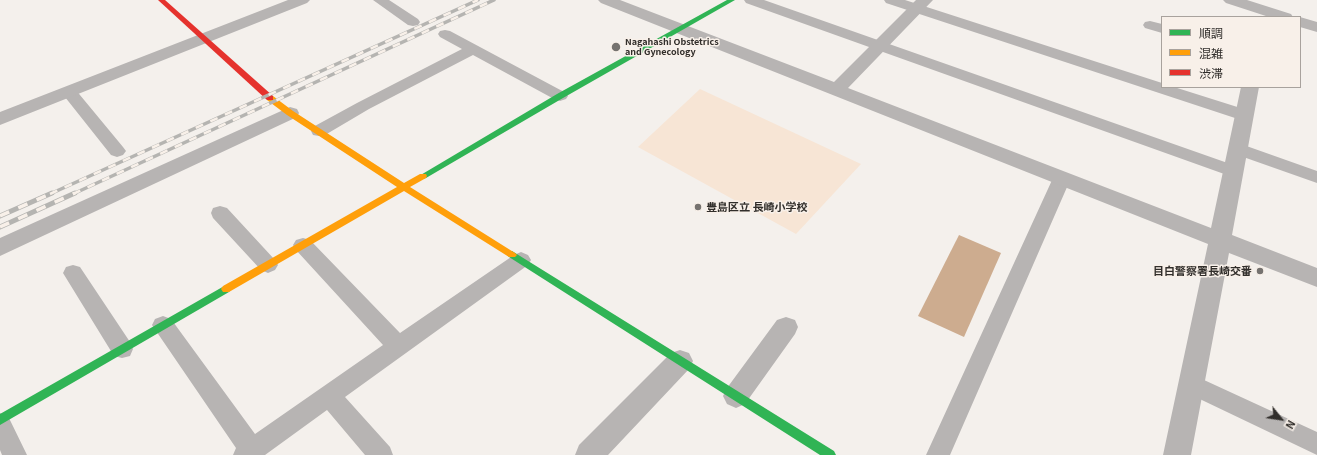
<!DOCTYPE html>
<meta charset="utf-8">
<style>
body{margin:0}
#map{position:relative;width:1317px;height:455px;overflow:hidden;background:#f4f0ec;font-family:Georgia,"Noto Sans JP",serif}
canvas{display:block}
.legend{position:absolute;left:1161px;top:16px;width:140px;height:72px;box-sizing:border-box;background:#f8f0e9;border:1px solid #a8a29d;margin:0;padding:5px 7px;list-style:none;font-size:12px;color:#312e2b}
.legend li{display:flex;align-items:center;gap:8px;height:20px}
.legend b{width:20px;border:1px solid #a8a29d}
.north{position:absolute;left:1261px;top:399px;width:40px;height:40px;-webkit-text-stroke:3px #f8f0e9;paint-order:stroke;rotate:120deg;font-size:11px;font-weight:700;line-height:16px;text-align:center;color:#312e2b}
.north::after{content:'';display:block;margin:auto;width:14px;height:18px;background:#312e2b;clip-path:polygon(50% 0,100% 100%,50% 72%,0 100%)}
</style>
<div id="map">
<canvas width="1317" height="455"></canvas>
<ul class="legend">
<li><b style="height:5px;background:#30b455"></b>順調</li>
<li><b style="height:5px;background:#ff9f0a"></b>混雑</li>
<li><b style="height:5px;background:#e5322d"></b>渋滞</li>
</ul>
<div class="north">N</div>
</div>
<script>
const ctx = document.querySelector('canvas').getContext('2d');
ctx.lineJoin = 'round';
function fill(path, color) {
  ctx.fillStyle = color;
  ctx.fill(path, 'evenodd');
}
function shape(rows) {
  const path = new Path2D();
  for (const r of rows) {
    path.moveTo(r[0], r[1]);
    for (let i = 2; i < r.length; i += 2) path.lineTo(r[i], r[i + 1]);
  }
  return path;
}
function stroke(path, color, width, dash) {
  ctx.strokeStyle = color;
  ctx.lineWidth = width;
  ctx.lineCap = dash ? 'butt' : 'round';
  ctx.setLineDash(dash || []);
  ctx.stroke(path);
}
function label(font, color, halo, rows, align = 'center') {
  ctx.font = font + ' Georgia,"Noto Sans JP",serif';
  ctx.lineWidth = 3;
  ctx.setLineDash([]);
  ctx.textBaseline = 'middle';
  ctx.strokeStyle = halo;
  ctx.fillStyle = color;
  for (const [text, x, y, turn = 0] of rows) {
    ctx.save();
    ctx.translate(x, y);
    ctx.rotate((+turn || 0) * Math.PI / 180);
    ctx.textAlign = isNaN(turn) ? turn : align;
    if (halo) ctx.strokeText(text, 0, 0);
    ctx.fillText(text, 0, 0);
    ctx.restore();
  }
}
fill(shape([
 [700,89,861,164,796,234,638,147]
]), '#f7e5d5');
fill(shape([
 [959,235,1001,253,964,337,918,316]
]), '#cdac8f');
fill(shape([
 [373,0,389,0,418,19,420,22,418,25,413,26,408,25,373,0],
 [744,0,764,0,1239,167,1242,171,1239,175,1233,177,1227,175,746,3,744,0],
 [884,0,905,0,1162,83,1162,87,1174,87,1250,111,1252,115,1250,119,1244,120,1238,119,886,3,884,0],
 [1150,21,1162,24,1162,33,1145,28,1143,25,1145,22,1150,21],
 [445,30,450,31,566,93,568,96,566,99,560,101,554,99,473,55,369,109,325,135,319,136,313,135,311,131,313,127,357,103,462,49,440,37,438,34,440,31,445,30],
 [69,87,75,89,123,147,126,151,123,155,117,157,111,155,61,92,63,89,69,87],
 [1238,143,1317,171,1317,183,1232,153,1229,149,1232,145,1238,143],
 [1062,172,1068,174,1071,178,950,455,926,455,1053,178,1056,174,1062,172],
 [220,206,227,208,275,260,278,265,275,270,268,273,261,270,213,218,211,213,213,208,220,206],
 [303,238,310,240,400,333,514,255,521,252,528,255,531,260,528,265,345,397,390,447,393,455,365,455,327,410,265,455,233,455,236,448,152,325,155,319,163,316,171,319,255,434,383,345,296,250,293,245,296,240,303,238],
 [73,265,80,267,130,342,133,349,130,356,122,358,114,356,63,273,66,267,73,265],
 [1191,374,1317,432,1317,455,1183,391,1180,384,1183,377,1191,374],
 [0,413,8,416,27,455,2,455,0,450,0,413]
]), '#b7b4b3');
fill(shape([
 [288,0,310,0,307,3,0,125,0,112,288,0],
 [598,0,620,0,834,82,916,0,933,0,848,88,1211,228,1241,87,1259,87,1232,235,1317,268,1317,287,1229,253,1191,455,1163,455,1208,244,601,3,598,0],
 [1223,0,1247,0,1291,14,1293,17,1269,17,1226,3,1223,0],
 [1300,17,1317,22,1317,32,1300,27,1300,17],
 [290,107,297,109,299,113,297,117,0,256,0,238,290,107],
 [786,317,795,320,798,327,795,334,745,404,736,408,727,404,723,396,727,388,777,320,786,317],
 [680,350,689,353,693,361,689,369,608,455,575,455,579,445,671,353,680,350]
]), '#b7b4b3');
fill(shape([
 [727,0,735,0,563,98,426,178,423,179,419,176,557,94,727,0],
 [512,251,834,451,836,455,820,455,509,257,507,255,509,253,512,251],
 [226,285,229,286,231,289,229,292,0,425,0,414,226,285]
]), '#30b455');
fill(shape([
 [267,96,273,96,293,111,404,183,420,174,426,174,427,176,426,178,410,187,515,253,517,255,515,257,509,257,404,191,229,292,223,292,221,289,223,286,397,187,287,115,267,100,267,96]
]), '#ff9f0a');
fill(shape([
 [158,0,165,0,273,96,273,100,267,100,158,0]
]), '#e5322d');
const railFar1 = shape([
 [50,194,478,0],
 [73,194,494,0]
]);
const rail = shape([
 [0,216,52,193],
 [0,227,75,193]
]);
stroke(railFar1, '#b5b4b1', 3.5);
stroke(rail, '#b5b4b1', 5);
stroke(railFar1, '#f8f0e9', 2.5, [8]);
stroke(rail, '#f8f0e9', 3.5, [10]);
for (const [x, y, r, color] of [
 [616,47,5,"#75726f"],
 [698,207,4,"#75726f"],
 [1260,271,4,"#75726f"]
]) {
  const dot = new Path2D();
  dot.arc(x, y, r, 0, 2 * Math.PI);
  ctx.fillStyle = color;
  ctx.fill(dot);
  stroke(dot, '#f8f0e9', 1.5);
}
label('bold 9px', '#312e2b', '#f8f0e9', [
 ["Nagahashi Obstetrics",625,42],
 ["and Gynecology",625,52]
], 'left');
label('bold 11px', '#312e2b', '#f8f0e9', [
 ["豊島区立 長崎小学校",706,207],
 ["目白警察署長崎交番",1252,271,"right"]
], 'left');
</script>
